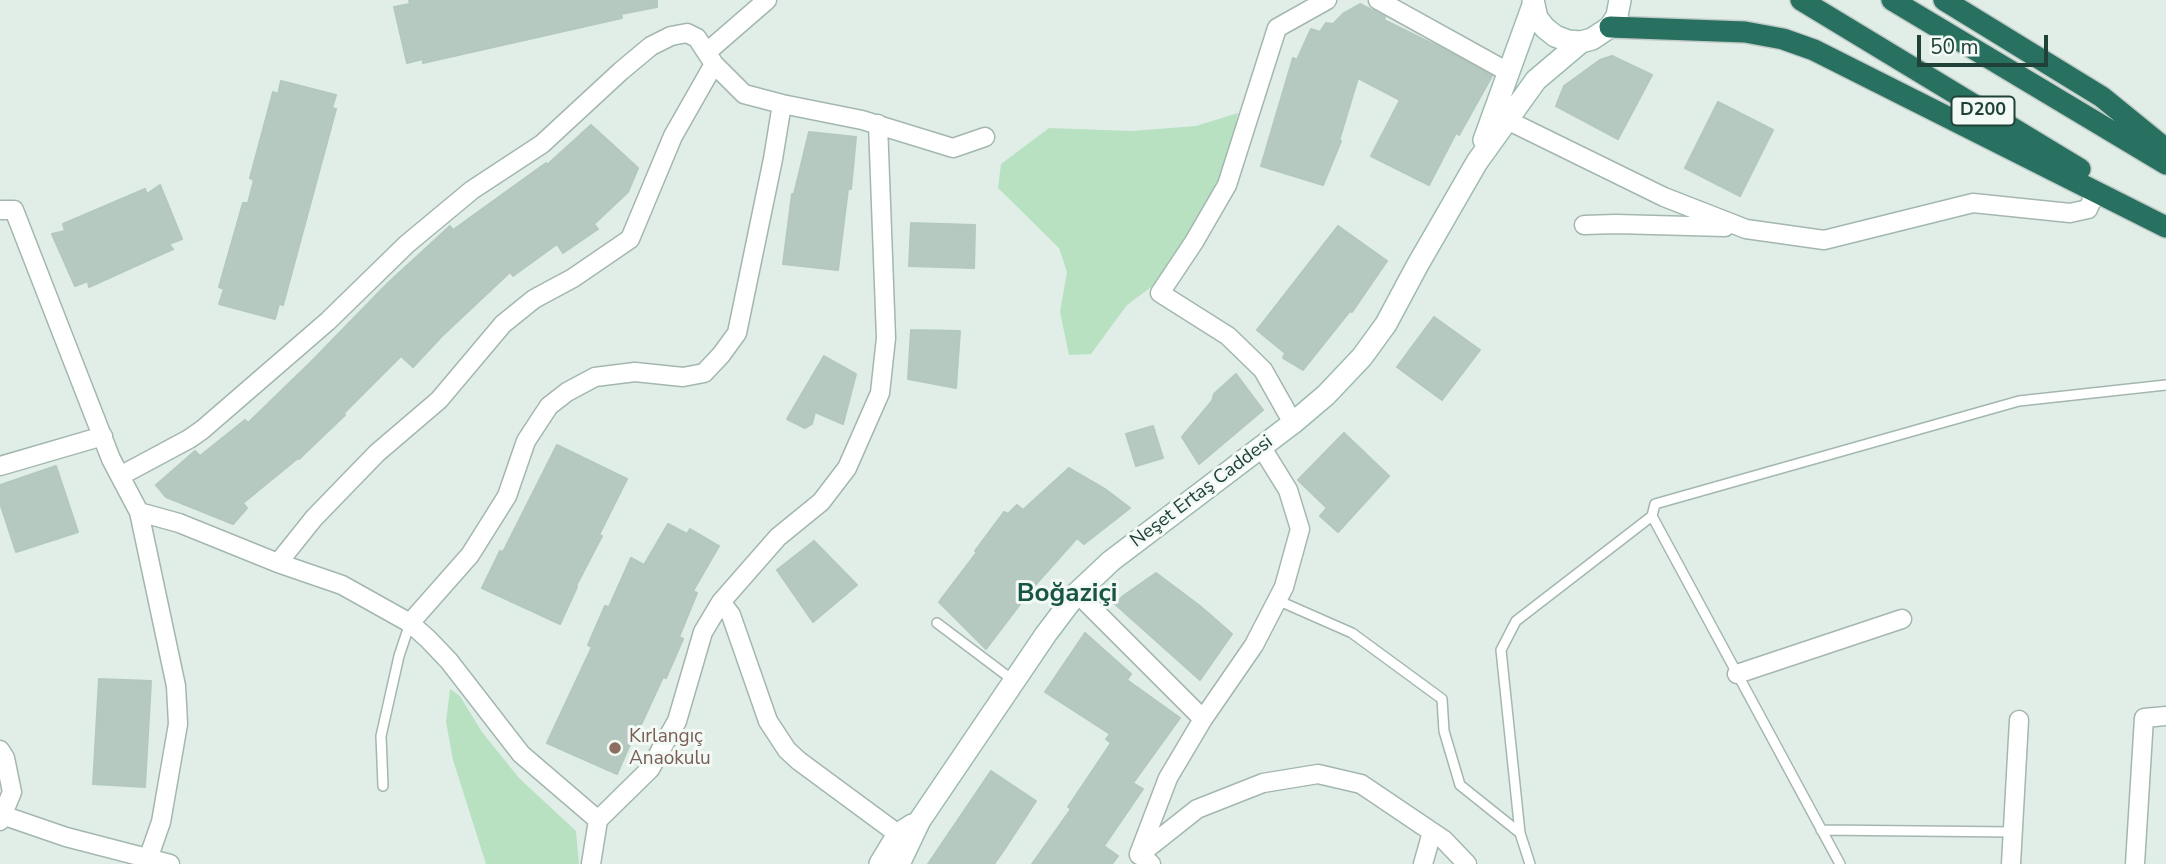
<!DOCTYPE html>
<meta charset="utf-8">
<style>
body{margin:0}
#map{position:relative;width:2166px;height:864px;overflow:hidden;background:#e1eee8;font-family:"Nunito Sans",sans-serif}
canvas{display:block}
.scale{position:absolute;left:1917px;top:35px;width:131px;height:32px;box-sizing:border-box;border:4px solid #1f4137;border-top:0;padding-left:9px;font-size:21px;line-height:24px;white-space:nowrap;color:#1f4137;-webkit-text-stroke:5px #f3faf6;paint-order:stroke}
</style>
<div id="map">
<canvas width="2166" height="864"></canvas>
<div class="scale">50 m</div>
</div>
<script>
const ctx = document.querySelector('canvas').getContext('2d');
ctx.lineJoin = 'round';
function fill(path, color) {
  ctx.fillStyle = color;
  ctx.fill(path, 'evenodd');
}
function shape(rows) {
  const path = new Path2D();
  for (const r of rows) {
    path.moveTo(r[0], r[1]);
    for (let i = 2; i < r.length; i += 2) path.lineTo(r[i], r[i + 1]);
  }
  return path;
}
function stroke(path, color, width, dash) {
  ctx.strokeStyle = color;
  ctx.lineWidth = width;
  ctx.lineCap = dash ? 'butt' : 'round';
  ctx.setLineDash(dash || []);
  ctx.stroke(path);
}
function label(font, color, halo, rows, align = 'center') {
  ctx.font = font + ' "Nunito Sans",sans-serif';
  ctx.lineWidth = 6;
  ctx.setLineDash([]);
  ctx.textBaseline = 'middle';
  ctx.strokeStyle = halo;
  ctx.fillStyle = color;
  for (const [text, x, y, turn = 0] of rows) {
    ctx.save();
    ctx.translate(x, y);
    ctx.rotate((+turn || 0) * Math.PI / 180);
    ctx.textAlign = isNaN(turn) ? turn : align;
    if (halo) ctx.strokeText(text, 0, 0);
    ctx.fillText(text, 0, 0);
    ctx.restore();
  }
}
fill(shape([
 [1238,113,1226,173,1158,282,1127,305,1091,354,1069,355,1060,312,1067,272,1059,248,998,188,1001,164,1049,128,1131,131,1196,126],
 [450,689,460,696,482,732,519,778,576,831,579,864,486,864,453,760,446,722]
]), '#b8e1c2');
const building = shape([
 [409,0,657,0,657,7,621,14,622,18,423,63,423,59,407,63,394,7,410,4,409,0],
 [1360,4,1385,17,1384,20,1439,47,1492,76,1459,135,1456,133,1429,185,1371,156,1400,100,1358,78,1339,141,1341,141,1323,185,1261,166,1293,58,1297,60,1311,29,1320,32,1326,23,1333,24,1344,13,1360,4],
 [1612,56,1652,75,1618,139,1556,106,1564,86,1600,60,1612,56],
 [281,81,336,95,332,108,336,109,283,305,279,304,275,319,219,304,224,289,219,287,243,203,248,203,254,180,250,178,273,92,278,94,281,81],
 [1718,102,1773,130,1740,196,1685,168,1718,102],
 [591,125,638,168,628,192,594,224,598,229,563,253,557,244,513,276,510,272,442,336,413,367,401,356,343,414,345,415,299,459,298,458,243,503,247,508,233,524,166,497,156,485,195,451,200,456,245,420,248,423,311,362,387,284,450,226,453,230,546,163,547,165,591,125],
 [809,132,856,137,851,189,848,189,838,270,783,264,792,194,794,194,809,132],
 [160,185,182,239,169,244,173,249,89,287,88,281,75,286,52,234,65,231,63,224,145,189,147,194,160,185],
 [911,223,975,225,974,268,909,266,911,223],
 [1338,226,1387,261,1352,312,1350,311,1303,370,1283,358,1285,353,1257,330,1338,226],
 [1434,317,1480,350,1442,400,1397,367,1434,317],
 [911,330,960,331,956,388,908,379,911,330],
 [824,356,856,374,843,424,815,412,812,424,805,428,787,419,824,356],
 [1236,374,1263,410,1199,464,1182,437,1212,401,1214,394,1236,374],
 [1153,426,1163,458,1136,466,1126,434,1153,426],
 [1344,433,1389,476,1338,532,1320,516,1327,508,1298,480,1344,433],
 [557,445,627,479,599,535,602,536,576,586,577,587,560,624,482,588,500,551,503,552,557,445],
 [56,466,78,532,16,552,0,503,0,485,56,466],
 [1069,468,1105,489,1130,508,1084,544,1077,538,1020,602,1021,603,986,649,939,602,977,552,975,551,1004,512,1008,514,1017,505,1023,510,1069,468],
 [668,524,687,534,690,529,719,546,693,591,697,593,679,637,683,639,666,678,663,677,640,727,638,726,617,774,547,743,592,647,588,645,605,606,609,607,631,558,644,565,668,524],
 [814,541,857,585,813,622,777,570,814,541],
 [1156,573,1200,606,1232,634,1200,680,1115,604,1123,596,1156,573],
 [1085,633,1131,674,1127,680,1180,718,1133,783,1143,789,1104,846,1118,856,1112,864,1032,864,1071,809,1068,807,1111,743,1106,739,1110,734,1045,692,1085,633],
 [99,679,151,681,145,787,93,784,99,679],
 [991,771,1036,801,1004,850,994,864,928,864,991,771]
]);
fill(building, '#b6c9c1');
stroke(building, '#b3c8bf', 2);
const lane = shape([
 [1652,516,1840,864],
 [1277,600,1352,633,1442,699,1444,731,1460,785,1520,833,1530,864],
 [937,623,1014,681],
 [383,786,381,736,399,656,410,623],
 [1821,830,2013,832],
 [1520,833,1501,650,1516,621,1652,516,1655,504,2019,401,2166,385]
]);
const street = shape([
 [1378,0,1508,72],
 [707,52,767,0],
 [1507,120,1664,197,1746,229,1824,240,1973,203,2070,213,2088,209,2096,191],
 [0,210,14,210,111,459,139,512,179,523,278,563,342,585,410,623,428,639,449,661,521,754,598,820],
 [1584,225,1616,224,1725,227],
 [1293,423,1263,370,1228,336,1160,293,1194,242,1227,185,1277,28,1327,0],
 [0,466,103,436],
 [120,476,189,439,202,430,328,321,407,244,472,190,542,144,621,71,651,46,671,36,687,33,697,38,714,64,744,94,782,104,862,120,953,148,985,137],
 [139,512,176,686,178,724,161,822,148,859],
 [278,563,314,518,377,453,439,400,503,324,534,299,573,278,630,239,673,136,714,64],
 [1077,593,1203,719],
 [721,602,731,615,768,721,787,750,799,761,898,834],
 [410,623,470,555,507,496,526,441,549,406,567,392,595,377,635,372,683,377,704,373,721,355,737,333,773,159,782,104],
 [1737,674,1902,619],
 [0,750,5,758,12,792,0,821],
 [2,815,66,837,170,864],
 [598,820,650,769,677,721,703,632,721,602,778,537,821,502,847,468,880,393,886,338,878,124],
 [1139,855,1197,809,1263,783,1318,774,1361,784,1444,840,1467,864],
 [591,864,598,820],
 [1151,864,1139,854,1168,778,1203,719,1254,645,1284,587,1300,529,1288,490,1262,448],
 [1423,864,1432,832],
 [2011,864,2019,720],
 [2135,864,2144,718,2166,716]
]);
const secondary = shape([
 [1533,0,1537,18,1545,28,1555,36,1568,41,1581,42,1592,39,1610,27,1617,16,1620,0],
 [1484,140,1533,5],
 [880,864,898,834,912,825],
 [899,864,920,820,1046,634,1077,593,1111,561,1293,423,1326,395,1362,357,1386,324,1417,266,1477,162,1536,80,1581,42]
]);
const highway = shape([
 [1801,0,2080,169],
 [1892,0,2166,164],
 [1944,0,2102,97,2166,149],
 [1610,27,1745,32,1783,39,1814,50,2166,227]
]);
stroke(lane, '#a3b7af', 12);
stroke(street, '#a3b7af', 21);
stroke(secondary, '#9ebbb0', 24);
stroke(highway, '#c0cac7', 24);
stroke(lane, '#fff', 9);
stroke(street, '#fff', 18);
stroke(secondary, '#fff', 21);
stroke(highway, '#28705f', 21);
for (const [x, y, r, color] of [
 [615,748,7,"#8d6e63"]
]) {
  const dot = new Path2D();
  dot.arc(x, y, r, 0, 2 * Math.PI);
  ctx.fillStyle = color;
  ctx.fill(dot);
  stroke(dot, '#f3faf6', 2.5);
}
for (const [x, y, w] of [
 [1983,111,63]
]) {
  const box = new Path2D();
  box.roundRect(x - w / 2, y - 14.5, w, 29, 5);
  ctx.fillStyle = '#f3faf6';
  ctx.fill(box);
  stroke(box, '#1f4137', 2);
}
label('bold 18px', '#1f4137', null, [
 ["D200",1983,111]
]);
label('19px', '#1f4137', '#f3faf6', [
 ["Neşet Ertaş Caddesi",1202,492,-37]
]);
label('19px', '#785e54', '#f3faf6', [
 ["Kırlangıç",629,737],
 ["Anaokulu",629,759]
], 'left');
label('bold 26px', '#195545', '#f3faf6', [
 ["Boğaziçi",1067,595]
]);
</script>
